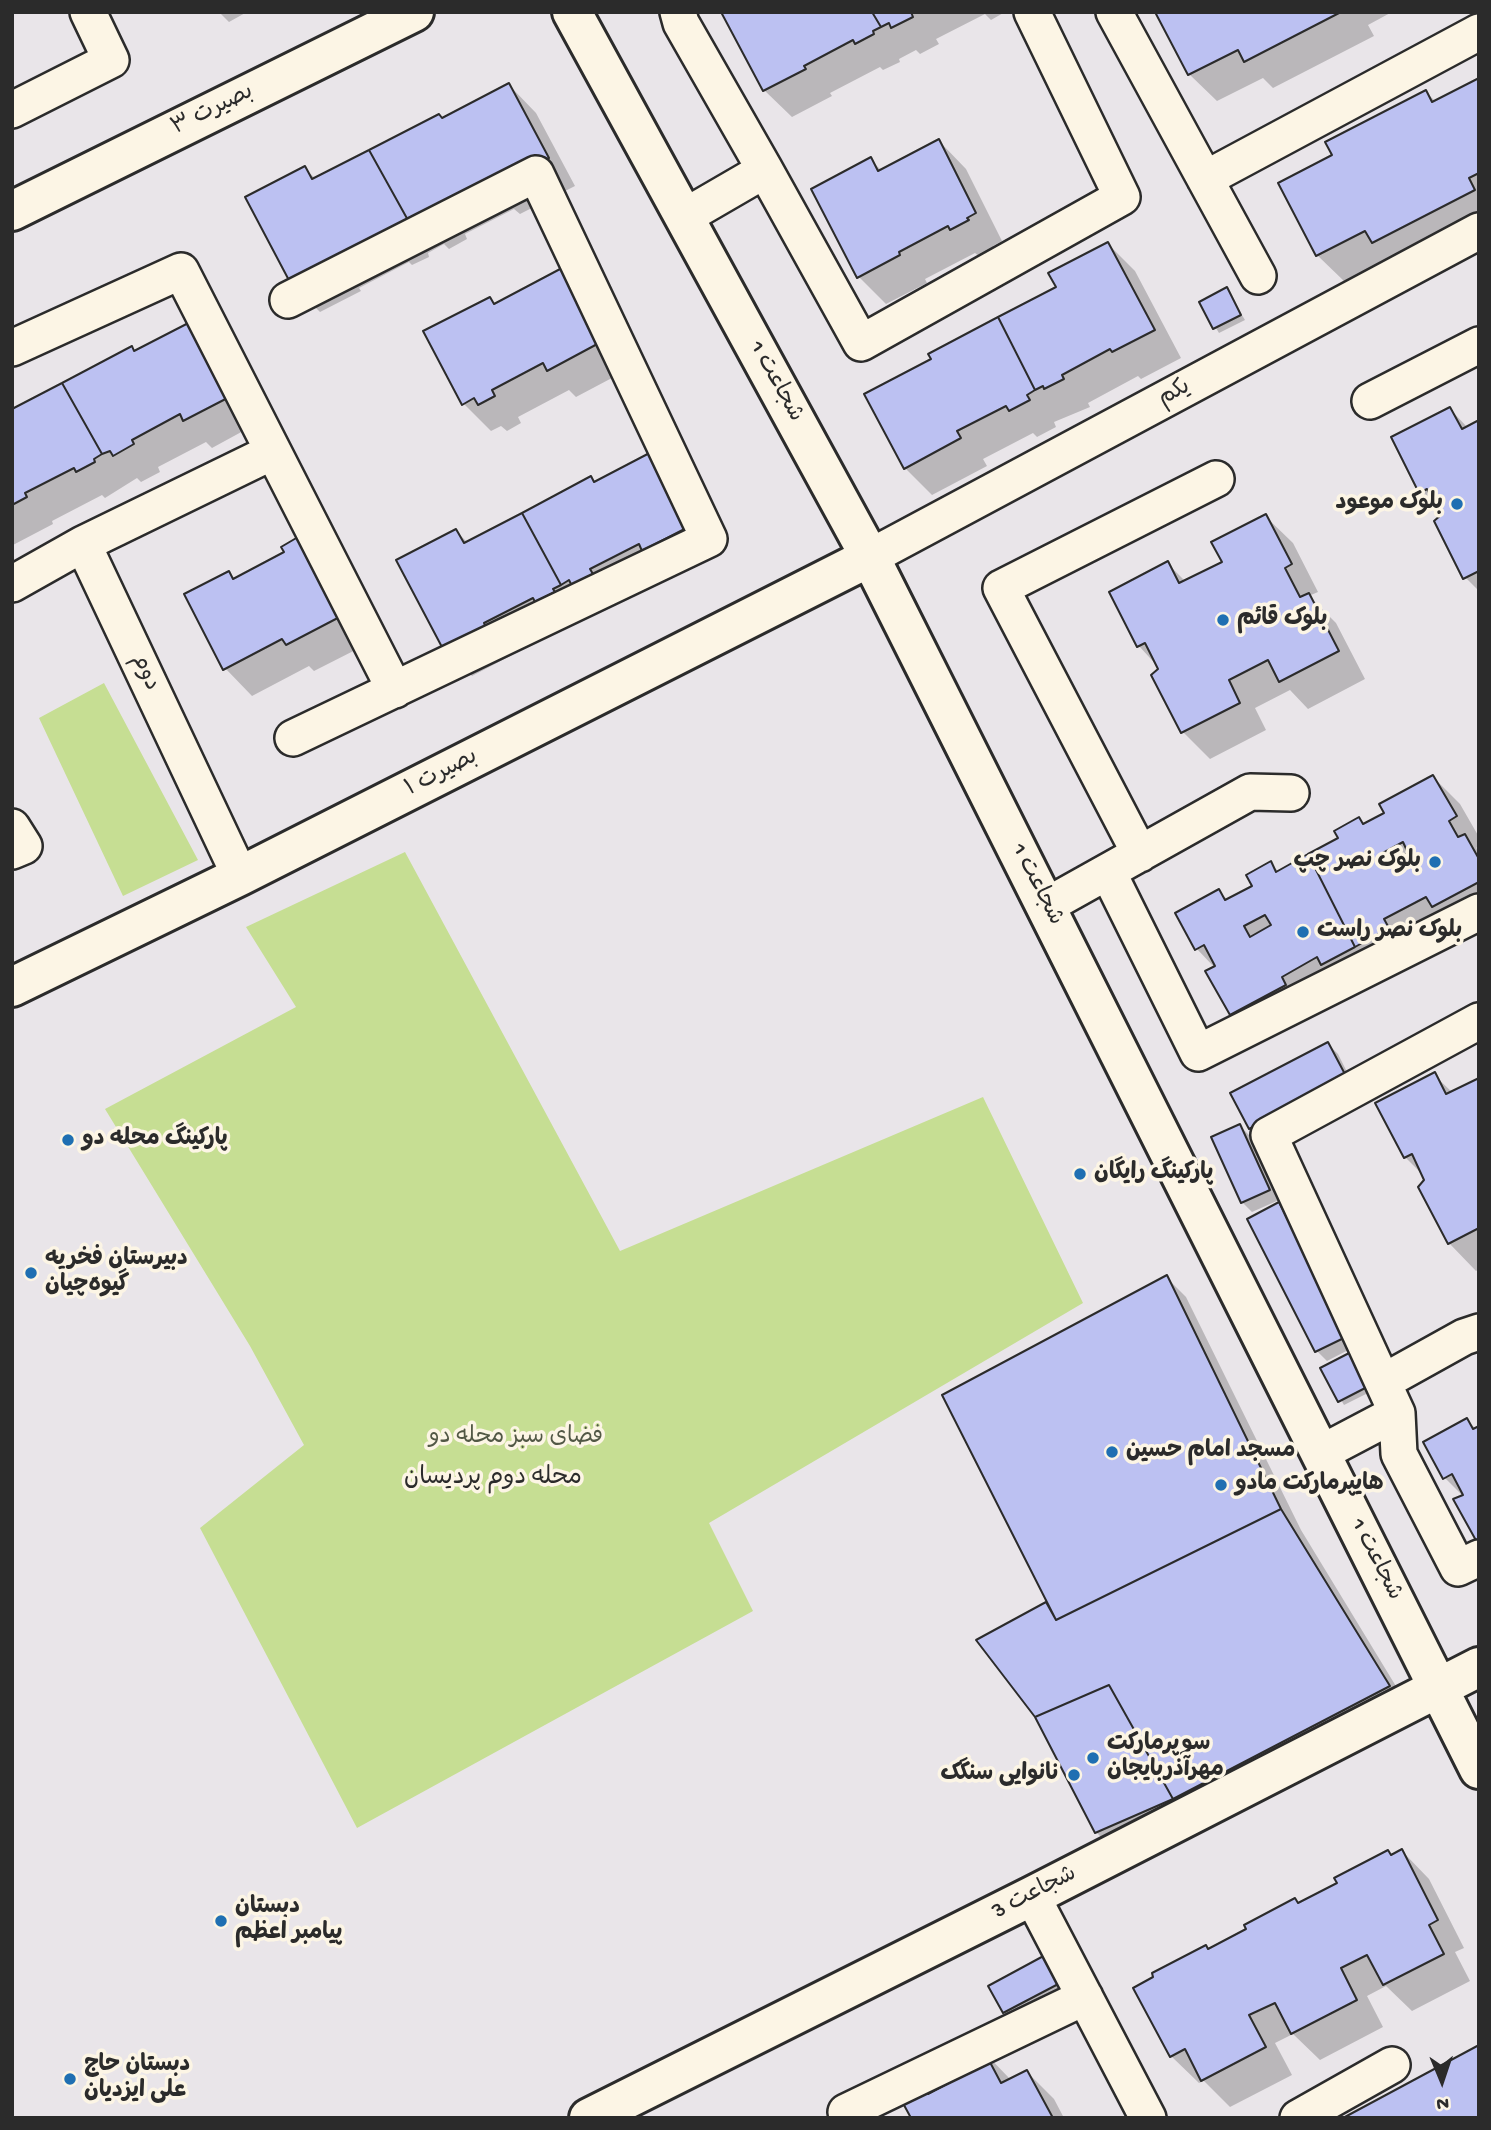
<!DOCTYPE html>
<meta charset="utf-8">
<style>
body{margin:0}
#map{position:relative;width:1491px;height:2130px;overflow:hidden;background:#e9e5e9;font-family:"Gochi Hand",sans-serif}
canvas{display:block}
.frame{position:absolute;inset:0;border:14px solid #2b2b2b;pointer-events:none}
.north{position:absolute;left:1407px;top:2046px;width:70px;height:70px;-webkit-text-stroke:5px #fcf5e5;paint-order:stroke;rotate:178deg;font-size:19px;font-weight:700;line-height:28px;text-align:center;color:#2b2b2b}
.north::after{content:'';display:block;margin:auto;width:24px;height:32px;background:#2b2b2b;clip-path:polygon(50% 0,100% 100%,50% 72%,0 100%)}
</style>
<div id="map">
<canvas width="1491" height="2130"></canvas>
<div class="frame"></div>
<div class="north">N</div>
</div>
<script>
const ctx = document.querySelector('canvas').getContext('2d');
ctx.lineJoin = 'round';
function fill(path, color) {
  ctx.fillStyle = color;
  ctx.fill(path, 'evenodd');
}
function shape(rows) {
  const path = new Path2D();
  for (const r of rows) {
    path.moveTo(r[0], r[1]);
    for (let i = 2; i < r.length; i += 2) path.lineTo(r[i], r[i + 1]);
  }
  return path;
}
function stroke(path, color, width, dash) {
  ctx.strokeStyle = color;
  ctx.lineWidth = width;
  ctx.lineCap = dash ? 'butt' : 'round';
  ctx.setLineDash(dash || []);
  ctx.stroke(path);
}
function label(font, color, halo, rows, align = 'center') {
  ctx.font = font + ' "Gochi Hand","Playpen Sans Arabic",sans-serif';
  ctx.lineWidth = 7;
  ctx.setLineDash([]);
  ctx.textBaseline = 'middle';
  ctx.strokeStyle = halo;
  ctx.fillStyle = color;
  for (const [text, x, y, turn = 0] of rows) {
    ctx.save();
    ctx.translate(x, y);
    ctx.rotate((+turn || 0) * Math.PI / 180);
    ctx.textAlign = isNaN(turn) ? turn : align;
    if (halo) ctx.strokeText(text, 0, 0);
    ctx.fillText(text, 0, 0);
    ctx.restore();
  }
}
fill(shape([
 [104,683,198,860,123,896,39,718],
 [405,852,620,1251,983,1097,1083,1303,709,1523,753,1611,357,1828,200,1528,304,1445,250,1346,105,1109,296,1007,246,927]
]), '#c6de93');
fill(shape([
 [219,12,247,12,229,22],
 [723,12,1005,12,991,20,985,14,936,39,939,44,920,54,916,50,899,59,900,62,883,70,880,67,830,93,832,96,792,117,764,90],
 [1157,12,1392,12,1368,25,1374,36,1273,88,1263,78,1217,101,1189,74],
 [1479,80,1479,229,1391,259,1345,282,1317,255,1334,156,1426,92,1436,102],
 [509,85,536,113,575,186,520,214,514,209,465,234,467,239,449,249,444,244,428,253,429,257,412,265,409,262,359,288,361,291,320,312,293,285,304,168,316,179,443,119],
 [939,141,966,169,1002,241,993,246,995,248,979,256,975,253,925,279,927,283,886,304,859,277,870,159,882,171],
 [1108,244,1135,271,1181,358,1141,379,1138,376,1088,403,1090,407,1054,422,1056,427,1037,437,1033,433,983,459,987,466,932,495,905,468,933,360,1058,287],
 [561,270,627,370,576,397,569,390,518,417,521,423,507,431,501,426,491,431,464,404,426,332,490,299,496,305],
 [1226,289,1245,320,1219,333,1201,303],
 [132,348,136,353,267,418,212,448,206,442,158,467,160,472,141,482,137,478,105,498,102,495,52,521,53,524,13,545,12,411],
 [1450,409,1468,428,1479,422,1479,591,1465,577,1441,512,1421,492],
 [688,476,726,549,671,577,665,572,616,597,619,602,600,612,596,607,581,620,564,628,561,625,510,651,512,655,472,676,444,648,456,531,468,543,591,479,595,483],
 [1265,516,1293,543,1318,592,1311,595,1313,600,1336,623,1365,679,1308,709,1290,690,1255,708,1266,730,1210,759,1183,732,1160,669,1139,646,1168,564,1186,582,1224,562],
 [303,544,379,638,314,671,309,666,252,696,225,668,228,574,235,580],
 [1433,777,1460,804,1479,837,1479,846,1476,848,1479,850,1479,924,1258,1041,1231,1014,1215,968,1197,949,1178,914,1219,892,1228,900,1254,886,1271,864,1279,872,1341,839,1358,819,1365,825,1386,814],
 [1328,1044,1338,1054,1355,1088,1260,1137,1250,1128],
 [1434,1075,1453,1093,1479,1080,1479,1269,1476,1271,1449,1243,1425,1177,1405,1157],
 [1240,1126,1250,1136,1279,1200,1252,1212,1242,1202],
 [1279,1204,1289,1214,1356,1346,1327,1361,1317,1351],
 [1166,1277,1186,1297,1301,1530,1408,1706,1111,1847,1096,1832,1036,1716,978,1640,1049,1603],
 [1323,1369,1376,1389,1344,1405],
 [1467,1420,1476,1429,1479,1428,1479,1542,1456,1500,1463,1496,1445,1478],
 [1402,1851,1429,1879,1464,1948,1455,1952,1470,1981,1412,2011,1386,1986,1367,1996,1383,2027,1320,2060,1293,2034,1275,2043,1292,2075,1230,2107,1204,2081,1199,2083,1171,2056,1209,1950,1339,1884,1388,1852,1392,1856],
 [1049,1955,1073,1991,1015,2022,1005,2012,991,1987],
 [983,2051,1010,2079,1027,2072,1054,2099,1064,2118,913,2118,921,2084,931,2094,969,2073]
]), '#0003');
const building = shape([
 [721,12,872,12,881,27,873,31,874,34,855,44,853,40,804,66,806,69,763,91,721,12],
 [872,12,911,12,913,17,891,28,889,23,881,27,872,12],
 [1155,12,1341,12,1244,62,1238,50,1188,75,1155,12],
 [1479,78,1479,173,1469,178,1475,190,1372,243,1365,231,1316,256,1278,183,1332,155,1325,142,1426,90,1432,102,1479,78],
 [509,83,549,158,491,188,409,222,369,150,439,114,442,118,509,83],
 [939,139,976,213,967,218,969,220,950,230,948,226,899,252,900,255,857,278,811,189,871,157,878,171,939,139],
 [369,150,409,222,292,286,245,197,305,166,312,179,369,150],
 [1108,242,1155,330,1112,352,1110,349,1062,375,1064,379,1044,389,1043,386,1035,390,998,317,1056,287,1048,273,1108,242],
 [562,268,601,342,547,371,543,363,492,390,495,396,478,405,474,398,462,405,423,331,490,297,494,304,562,268],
 [1227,287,1241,315,1213,329,1199,302,1227,287],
 [202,316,241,391,183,421,180,414,132,440,134,444,113,456,110,451,102,454,62,383,132,346,134,351,202,316],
 [998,317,1035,390,1027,395,1030,400,1009,411,1006,406,957,431,961,438,904,469,864,394,931,359,928,354,998,317],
 [62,383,102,454,94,459,95,462,76,472,74,468,25,493,27,497,12,505,12,409,62,383],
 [1450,407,1462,429,1479,420,1479,571,1463,579,1434,521,1441,515,1427,489,1419,493,1391,437,1450,407],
 [661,447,700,521,642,551,639,544,590,569,593,574,572,586,569,580,561,585,522,513,591,476,594,482,661,447],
 [522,513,561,585,553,589,555,592,535,602,533,598,484,623,486,627,443,649,396,560,456,529,464,543,522,513],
 [1266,514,1292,564,1285,568,1300,597,1309,593,1339,651,1279,682,1268,660,1229,680,1240,703,1181,733,1151,675,1158,669,1145,643,1137,647,1109,592,1168,561,1179,583,1222,562,1211,542,1266,514],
 [298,537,353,610,286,645,282,639,223,670,184,594,229,571,233,579,284,552,281,547,298,537],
 [1433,775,1457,816,1449,821,1458,837,1465,834,1479,859,1479,882,1432,907,1426,897,1384,919,1389,928,1355,947,1308,854,1338,838,1334,831,1359,817,1363,824,1384,813,1379,804,1433,775],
 [1403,842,1408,853,1387,864,1381,854,1403,842],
 [1308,854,1355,947,1321,965,1317,957,1282,977,1286,985,1230,1015,1205,971,1215,966,1204,945,1195,950,1175,913,1219,889,1225,900,1252,886,1246,875,1271,861,1276,872,1308,854],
 [1265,915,1271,925,1250,937,1244,926,1265,915],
 [1328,1042,1347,1078,1249,1129,1230,1093,1328,1042],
 [1435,1072,1446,1094,1479,1078,1479,1228,1448,1244,1418,1187,1424,1180,1412,1154,1404,1158,1375,1103,1435,1072],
 [1240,1124,1270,1190,1241,1203,1211,1137,1240,1124],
 [1279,1202,1348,1336,1315,1352,1247,1219,1279,1202],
 [1167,1275,1281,1509,1056,1620,942,1395,1167,1275],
 [1355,1350,1373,1384,1338,1402,1320,1368,1355,1350],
 [1467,1418,1473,1429,1479,1426,1478,1544,1453,1499,1463,1495,1452,1474,1443,1479,1423,1442,1467,1418],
 [1281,1509,1390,1686,1173,1799,1109,1685,1035,1717,976,1640,1046,1602,1056,1620,1281,1509],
 [1109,1685,1173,1799,1095,1833,1035,1717,1109,1685],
 [1402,1849,1438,1920,1429,1925,1444,1954,1383,1985,1367,1955,1341,1968,1357,2000,1291,2034,1275,2003,1249,2015,1266,2047,1201,2081,1185,2049,1170,2057,1133,1988,1153,1977,1152,1973,1206,1945,1208,1949,1246,1929,1244,1925,1295,1898,1298,1903,1337,1883,1334,1878,1388,1850,1391,1855,1402,1849],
 [1049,1953,1064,1981,1003,2013,988,1986,1049,1953],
 [1479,2045,1479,2118,1343,2118,1479,2045],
 [983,2049,1001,2083,1027,2070,1053,2118,911,2118,898,2094,921,2082,928,2094,967,2073,983,2049]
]);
fill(building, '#bcc1f2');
stroke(building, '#2b2b2b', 2);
const street = shape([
 [678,12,681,23,765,170,684,217],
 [1114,12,1258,276],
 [12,110,111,60,88,12],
 [765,170,861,343,1122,197,1032,12],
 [1205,179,1479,32],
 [288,300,536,174,709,539,293,738],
 [12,348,181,271,395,690],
 [1370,401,1479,345],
 [83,544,272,452],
 [870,557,1479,231],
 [12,584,83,544,240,876],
 [12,827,24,846,12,851],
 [1140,854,1001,588,1216,479],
 [1108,872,1198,1053,1479,912],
 [1046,906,1250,792,1291,793],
 [1479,1021,1269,1135,1397,1413,1399,1454,1458,1568,1479,1558],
 [1383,1382,1464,1337,1479,1332],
 [1321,1453,1397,1413],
 [1032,1896,1148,2118],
 [846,2112,1085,1997],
 [1298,2118,1392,2065]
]);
const secondary = shape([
 [572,12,870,557,1479,1769],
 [12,211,414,12],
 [12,987,240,876,870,557],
 [589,2118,1032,1896,1479,1667]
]);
stroke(street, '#2b2b2b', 40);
stroke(secondary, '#2b2b2b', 44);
stroke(street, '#fcf5e5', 35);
stroke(secondary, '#fcf5e5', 38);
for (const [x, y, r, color] of [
 [1457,504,7,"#1f6fb2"],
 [1223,620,7,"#1f6fb2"],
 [1435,862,7,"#1f6fb2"],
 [1303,932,7,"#1f6fb2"],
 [68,1140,7,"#1f6fb2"],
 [1080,1174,7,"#1f6fb2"],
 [31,1273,7,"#1f6fb2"],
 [1112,1452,7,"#1f6fb2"],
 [1221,1485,7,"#1f6fb2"],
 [1093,1758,7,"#1f6fb2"],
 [1074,1775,7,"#1f6fb2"],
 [221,1921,7,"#1f6fb2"],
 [70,2079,7,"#1f6fb2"]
]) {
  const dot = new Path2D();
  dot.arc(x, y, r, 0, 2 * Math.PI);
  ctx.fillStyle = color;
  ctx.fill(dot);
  stroke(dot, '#fcf5e5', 2.5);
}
label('23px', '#2b2b2b', '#fcf5e5', [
 ["بصیرت ۳",213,111,-26],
 ["شجاعت 1",775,382,61],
 ["یکم",1175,394,-28],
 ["دوم",144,673,65],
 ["بصیرت ۱",442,774,-27],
 ["شجاعت 1",1036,885,63],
 ["شجاعت 1",1375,1560,63],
 ["شجاعت 3",1035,1894,-27]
]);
label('bold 23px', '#2b2b2b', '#fcf5e5', [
 ["بلوک موعود",1443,504,"right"],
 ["بلوک قائم",1237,620],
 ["بلوک نصر چپ",1421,862,"right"],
 ["بلوک نصر راست",1317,932],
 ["پارکینگ محله دو",82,1140],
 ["پارکینگ رایگان",1094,1174],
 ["دبیرستان فخریه",45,1260],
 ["گیوه‌چیان",45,1286],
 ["مسجد امام حسین",1126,1452],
 ["هایپرمارکت مادو",1235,1485],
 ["سوپرمارکت",1107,1745],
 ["مهرآذربایجان",1107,1771],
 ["نانوایی سنگک",1060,1775,"right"],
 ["دبستان",235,1908],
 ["پیامبر ا‌عظم",235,1934],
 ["دبستان حاج",84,2066],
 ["علی ایزدیان",84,2092]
], 'left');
label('23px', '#525845', '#fcf5e5', [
 ["فضای سبز محله دو",516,1438]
]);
label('24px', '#2b2b2b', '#fcf5e5', [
 ["محله دوم پردیسان",493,1479]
]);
</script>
